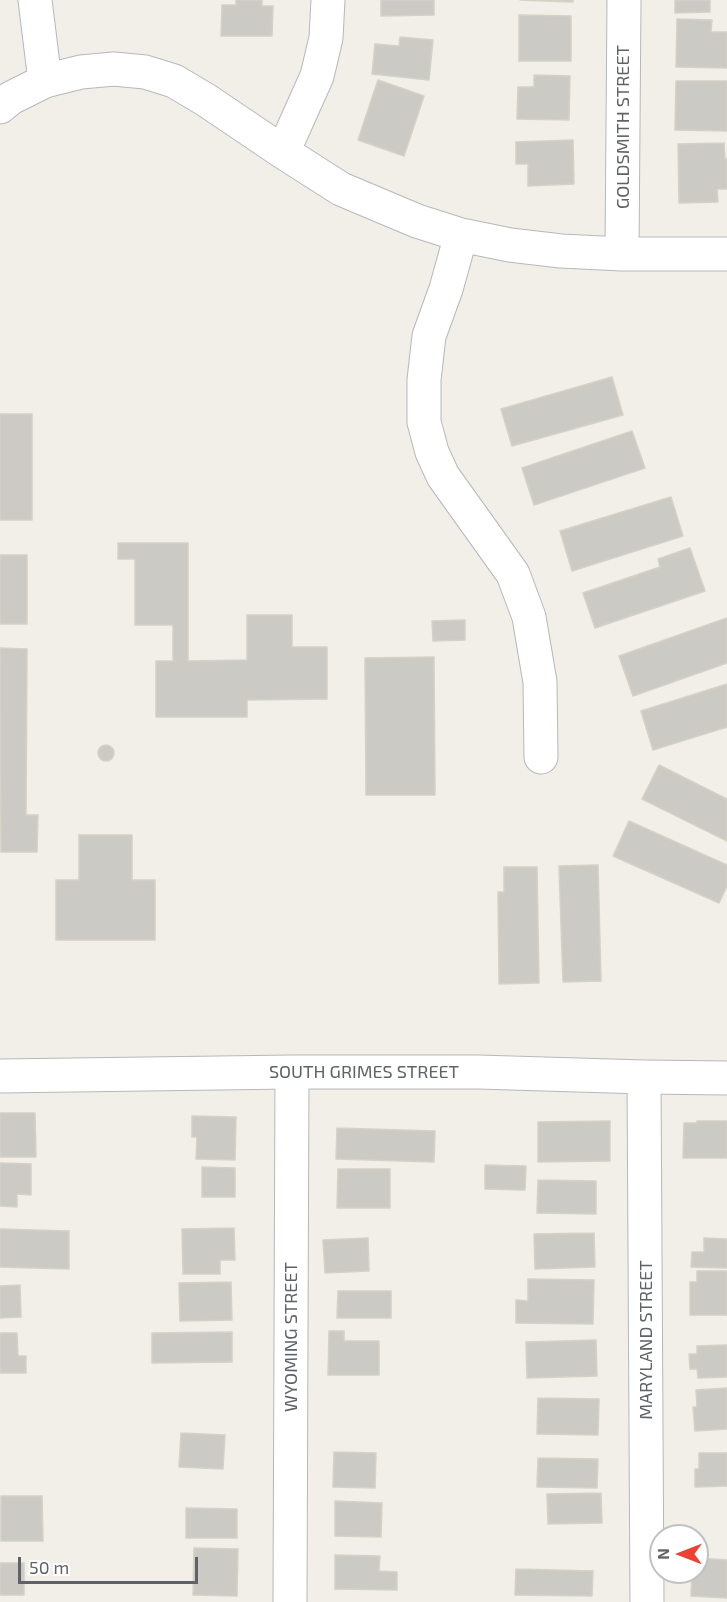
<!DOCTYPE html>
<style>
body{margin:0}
#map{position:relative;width:727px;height:1602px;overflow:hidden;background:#f1efe8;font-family:"Exo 2",sans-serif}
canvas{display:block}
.north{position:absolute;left:649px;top:1524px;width:60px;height:60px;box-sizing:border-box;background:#fff;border:2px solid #bfc1c3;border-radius:50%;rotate:270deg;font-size:16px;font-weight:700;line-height:24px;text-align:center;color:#5f6368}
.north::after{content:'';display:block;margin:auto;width:21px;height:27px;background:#ea4335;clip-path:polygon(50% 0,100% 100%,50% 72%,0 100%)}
.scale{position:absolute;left:18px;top:1557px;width:180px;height:27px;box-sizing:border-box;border:3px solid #5f6368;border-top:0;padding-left:8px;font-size:18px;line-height:21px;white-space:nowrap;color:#5f6368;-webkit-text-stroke:4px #fff;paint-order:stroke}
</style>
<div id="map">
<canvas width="727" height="1602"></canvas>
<div class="north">N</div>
<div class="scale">50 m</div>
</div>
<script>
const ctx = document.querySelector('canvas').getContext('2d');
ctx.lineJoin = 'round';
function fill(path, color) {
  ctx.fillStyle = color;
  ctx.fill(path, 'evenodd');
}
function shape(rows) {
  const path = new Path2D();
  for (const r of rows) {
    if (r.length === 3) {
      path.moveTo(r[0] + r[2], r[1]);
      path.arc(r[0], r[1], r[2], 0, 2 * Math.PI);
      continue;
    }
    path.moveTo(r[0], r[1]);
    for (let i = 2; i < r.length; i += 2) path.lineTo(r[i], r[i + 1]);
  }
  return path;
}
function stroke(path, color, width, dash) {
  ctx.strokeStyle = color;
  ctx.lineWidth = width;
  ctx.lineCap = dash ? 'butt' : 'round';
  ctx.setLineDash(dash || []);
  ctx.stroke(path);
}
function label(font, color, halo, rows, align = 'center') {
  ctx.font = font + ' "Exo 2",sans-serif';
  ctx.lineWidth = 4.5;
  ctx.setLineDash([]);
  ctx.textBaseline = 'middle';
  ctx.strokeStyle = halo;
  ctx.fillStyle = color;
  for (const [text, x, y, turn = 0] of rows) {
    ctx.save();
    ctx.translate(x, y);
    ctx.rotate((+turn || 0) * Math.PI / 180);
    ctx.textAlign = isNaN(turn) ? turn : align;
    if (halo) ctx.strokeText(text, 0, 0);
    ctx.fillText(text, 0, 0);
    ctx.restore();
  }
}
const building = shape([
 [236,0,262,0,262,6,273,6,272,36,221,36,222,5,236,5,236,0],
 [381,0,434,0,434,15,381,16,381,0],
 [520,0,573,0,573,2,520,0],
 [675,0,710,0,710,12,675,13,675,0],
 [519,15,571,16,571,61,519,61,519,15],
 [677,19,712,20,711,32,727,32,727,68,676,67,677,19],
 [400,37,433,40,429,80,372,74,375,44,399,46,400,37],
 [534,75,570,76,569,120,517,119,518,87,534,87,534,75],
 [378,80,424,96,404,156,358,140,378,80],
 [676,81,727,81,727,131,675,130,676,81],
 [573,140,574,184,528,186,528,164,516,164,516,142,573,140],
 [724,143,725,159,727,159,727,189,717,189,718,202,679,203,678,144,724,143],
 [612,377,623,415,512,446,501,409,612,377],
 [0,414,32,414,32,520,0,520,0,414],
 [632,431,645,468,534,505,522,468,632,431],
 [671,497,683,536,572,571,560,531,671,497],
 [118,543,188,543,188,661,247,660,247,615,292,615,292,647,327,647,327,699,247,700,247,717,156,717,156,661,173,661,173,625,135,625,135,559,118,559,118,543],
 [690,548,705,591,595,628,583,593,660,567,658,559,690,548],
 [0,555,27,555,27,624,0,624,0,555],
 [727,618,727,663,633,696,619,656,727,618],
 [465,620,465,640,433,641,432,621,465,620],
 [0,648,27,649,26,815,38,815,37,852,1,852,0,648],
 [434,657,435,795,366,795,365,658,434,657],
 [727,684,727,727,653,750,641,711,727,684],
 [106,753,8],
 [659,765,727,799,727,841,642,799,659,765],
 [629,821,727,865,727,886,719,903,613,856,629,821],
 [79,835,132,835,132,880,155,880,155,940,56,940,56,880,79,880,79,835],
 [598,865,601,981,563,982,559,866,598,865],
 [504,867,537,867,539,983,499,984,498,892,504,892,504,867],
 [0,1113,35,1113,36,1157,0,1157,0,1113],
 [192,1116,236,1117,235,1160,196,1159,197,1137,192,1137,192,1116],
 [610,1121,610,1161,538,1162,538,1122,610,1121],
 [697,1121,727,1121,727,1158,683,1158,684,1123,697,1123,697,1121],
 [337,1128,435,1131,434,1162,336,1159,337,1128],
 [0,1163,31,1164,31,1195,17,1194,17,1207,0,1206,0,1163],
 [485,1165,526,1166,525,1190,485,1189,485,1165],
 [202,1167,235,1168,235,1197,202,1197,202,1167],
 [338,1169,390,1169,390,1208,337,1208,338,1169],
 [538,1180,596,1181,596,1214,537,1213,538,1180],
 [234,1228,235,1260,220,1260,220,1274,183,1274,182,1229,234,1228],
 [0,1229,69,1231,69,1269,0,1267,0,1229],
 [594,1233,595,1267,535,1269,534,1234,594,1233],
 [368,1238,369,1271,325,1273,323,1240,368,1238],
 [704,1238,727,1239,727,1268,691,1267,692,1252,704,1252,704,1238],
 [697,1271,727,1271,727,1315,690,1315,690,1282,697,1282,697,1271],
 [528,1279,594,1280,593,1324,516,1323,516,1300,528,1301,528,1279],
 [231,1282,232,1320,180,1321,179,1283,231,1282],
 [20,1285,21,1317,0,1318,0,1286,20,1285],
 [338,1291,391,1291,391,1318,337,1318,338,1291],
 [329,1331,344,1331,344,1341,379,1341,379,1375,328,1375,329,1331],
 [232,1332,232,1362,152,1363,152,1333,232,1332],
 [0,1333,17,1333,18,1356,26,1356,26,1373,0,1373,0,1333],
 [596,1340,597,1376,527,1378,526,1342,596,1340],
 [727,1345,727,1377,698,1378,697,1369,690,1369,689,1354,697,1354,697,1346,727,1345],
 [727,1388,727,1429,695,1431,693,1407,697,1407,696,1390,727,1388],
 [538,1398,599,1399,598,1435,537,1434,538,1398],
 [181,1433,225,1435,223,1469,179,1467,181,1433],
 [334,1452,376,1453,375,1488,333,1487,334,1452],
 [699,1453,727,1453,727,1486,695,1487,695,1469,699,1469,699,1453],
 [538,1458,598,1459,597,1488,537,1487,538,1458],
 [601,1493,602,1523,548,1524,547,1494,601,1493],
 [1,1496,42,1496,43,1541,1,1541,1,1496],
 [335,1501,382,1503,381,1537,335,1536,335,1501],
 [186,1508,237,1509,237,1538,186,1538,186,1508],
 [194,1548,238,1549,237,1596,193,1595,194,1548],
 [335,1555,380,1556,379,1571,397,1572,397,1590,335,1589,335,1555],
 [697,1558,727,1560,727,1598,691,1596,692,1572,697,1572,697,1558],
 [0,1563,24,1563,24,1595,0,1595,0,1563],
 [516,1569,593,1571,592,1596,515,1595,516,1569]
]);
fill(building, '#cccac5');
stroke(building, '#d6d1c6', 1.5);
const minor = shape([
 [35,0,45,81],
 [0,107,11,98,45,81,81,72,114,69,145,72,174,81,206,100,283,152,341,189,417,221,461,235,510,245,561,251,622,254,727,254],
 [283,152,317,76,326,38,328,0],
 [461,235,446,289,429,336,424,380,424,422,432,452,443,476,513,574,529,617,540,682,541,757],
 [622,254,624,0],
 [0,1076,292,1072,478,1072,644,1077,727,1078],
 [644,1077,647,1602],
 [290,1602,292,1072]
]);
stroke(minor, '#b5b8bc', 35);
stroke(minor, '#fff', 33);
label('18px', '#5f6368', '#fff', [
 ["GOLDSMITH STREET",623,127,-90],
 ["SOUTH GRIMES STREET",364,1072],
 ["WYOMING STREET",291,1337,-90],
 ["MARYLAND STREET",646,1340,-90]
]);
</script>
